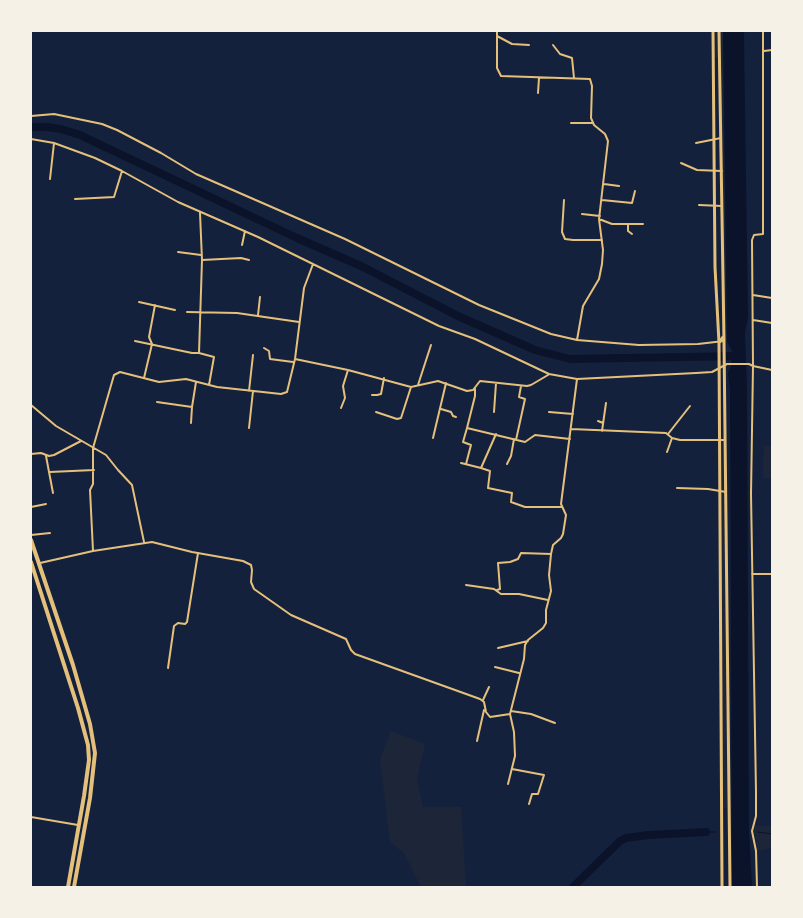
<!DOCTYPE html>
<style>
body{margin:0}
#map{position:relative;width:803px;height:918px;overflow:hidden;background:#14213d;font-family:"Golos Text",sans-serif}
canvas{display:block}
.frame{position:absolute;inset:0;border:32px solid #f6f1e7;pointer-events:none}
</style>
<div id="map">
<canvas width="803" height="918"></canvas>
<div class="frame"></div>
</div>
<script>
const ctx = document.querySelector('canvas').getContext('2d');
ctx.lineJoin = 'round';
function fill(path, color) {
  ctx.fillStyle = color;
  ctx.fill(path, 'evenodd');
}
function shape(rows) {
  const path = new Path2D();
  for (const r of rows) {
    path.moveTo(r[0], r[1]);
    for (let i = 2; i < r.length; i += 2) path.lineTo(r[i], r[i + 1]);
  }
  return path;
}
function stroke(path, color, width, dash) {
  ctx.strokeStyle = color;
  ctx.lineWidth = width;
  ctx.lineCap = dash ? 'butt' : 'round';
  ctx.setLineDash(dash || []);
  ctx.stroke(path);
}
fill(shape([
 [713,31,723,31,727,342,724,341,719,57,713,58],
 [725,440,728,808,722,809,719,441],
 [764,446,772,446,772,479,763,478],
 [391,731,425,744,417,779,423,807,461,807,466,887,421,887,404,853,390,842,380,759],
 [754,826,772,826,772,848,757,851]
]), '#1d2539');
fill(shape([
 [723,31,744,31,748,317,745,333,747,387,749,828,752,887,732,887,730,390,728,373,731,366,732,351,727,342]
]), '#0b132b');
stroke(shape([
 [706,832,716,832],
 [758,832,772,834]
]), '#0b132b', 1);
stroke(shape([
 [31,127,47,127,61,129,80,135,101,145,297,238,361,266,458,316,535,350,570,359,740,356],
 [573,887,620,841,626,838,648,835,706,832]
]), '#0b132b', 8);
stroke(shape([
 [497,31,497,68,501,76,590,79,592,86,591,118,594,125,605,134,608,141,599,219,603,250,602,264,599,279,583,306,577,340],
 [497,36,512,44,529,45],
 [553,45,560,54,572,58,574,78],
 [764,51,772,50],
 [538,93,539,78],
 [31,116,54,114,102,124,117,130,161,153,196,174,345,239,479,305,551,334,577,340,639,345,698,344,724,341],
 [571,123,593,123],
 [31,139,54,143,95,158,122,171,178,202,258,237,439,326,475,339,549,374,577,379,696,373,712,372,727,364,749,364,753,366,772,370],
 [696,143,721,138],
 [681,163,697,170,722,171],
 [50,179,54,143],
 [604,184,619,186],
 [75,199,114,197,122,171],
 [564,200,562,232,565,239,573,240,602,240],
 [602,200,632,203,635,191],
 [699,205,722,206],
 [582,214,600,216],
 [599,219,612,224,643,224],
 [628,225,628,231,632,234],
 [242,245,245,231],
 [178,252,201,255],
 [202,260,241,258,249,260],
 [753,295,772,298],
 [139,302,175,310],
 [187,312,237,313,299,322],
 [258,315,260,297],
 [753,320,772,323],
 [135,341,192,353,199,353,202,260,200,213],
 [264,348,269,351,270,359,293,362],
 [199,353,214,357,209,385],
 [295,359,348,370,411,387,438,381,467,391,473,390,480,381,527,386,531,385,548,375],
 [144,378,152,344,149,337,155,305],
 [418,385,431,345],
 [475,389,475,396,467,428,525,442,535,435,570,439],
 [249,391,253,355],
 [372,395,377,395,381,394,384,378],
 [157,402,192,407],
 [31,405,56,426,106,455,118,470,132,485,144,542],
 [341,408,345,398,343,386,348,370],
 [441,409,451,412,453,416,456,417],
 [376,412,397,419,401,418,411,387],
 [494,412,496,383],
 [549,412,573,414],
 [598,421,603,423],
 [191,423,192,407,196,382],
 [249,428,253,391],
 [571,429,666,433,672,438,680,440,724,440],
 [602,431,606,403],
 [668,434,690,406],
 [433,438,446,383],
 [516,440,525,399,519,397,521,386],
 [667,452,672,438],
 [31,454,41,453,49,456,54,455,81,441],
 [46,456,53,493],
 [461,463,481,468,496,434],
 [466,464,471,445,463,442,467,428],
 [507,464,511,456,514,439],
 [481,468,490,471,488,488,512,493,511,502,525,507,562,507],
 [50,472,94,470],
 [677,488,708,489,726,492],
 [31,507,46,504],
 [31,535,50,533],
 [93,551,90,490,93,484,93,448,114,375,120,372,159,382,186,379,217,387,281,394,287,392,295,359,304,288,313,264],
 [40,563,93,551,152,542,192,552,243,561,251,565,252,570,251,582,254,589,291,615,346,639,351,650,355,654,480,699,484,702,486,712,490,717,510,714,524,659,525,645,528,640,543,628,546,623,546,610,551,591,549,575,551,554,553,545,561,538,563,534,566,515,561,504,577,379],
 [752,574,772,574],
 [466,585,494,589,501,594,519,594,548,600],
 [497,590,500,589,498,563,510,562,518,559,521,553,551,554],
 [498,648,528,641],
 [495,667,519,673],
 [168,668,174,626,178,623,185,624,187,622,198,553],
 [483,700,489,687],
 [511,711,531,714,555,723],
 [477,741,484,710],
 [512,769,544,775,538,794,532,794,529,804],
 [508,784,515,756,514,732,510,714],
 [31,817,78,825],
 [757,887,756,851,752,831,756,816,756,792,751,494,753,366,752,240,754,235,763,234,763,31]
]), '#e5c07b', 2);
stroke(shape([
 [713,31,715,267,719,343],
 [719,31,724,341,730,887],
 [722,887,719,343,723,337]
]), '#e5c07b', 3);
stroke(shape([
 [31,540,73,665,90,724,95,753,90,798,74,887],
 [31,562,78,708,88,745,89,760,84,796,68,887]
]), '#e5c07b', 4);
</script>
